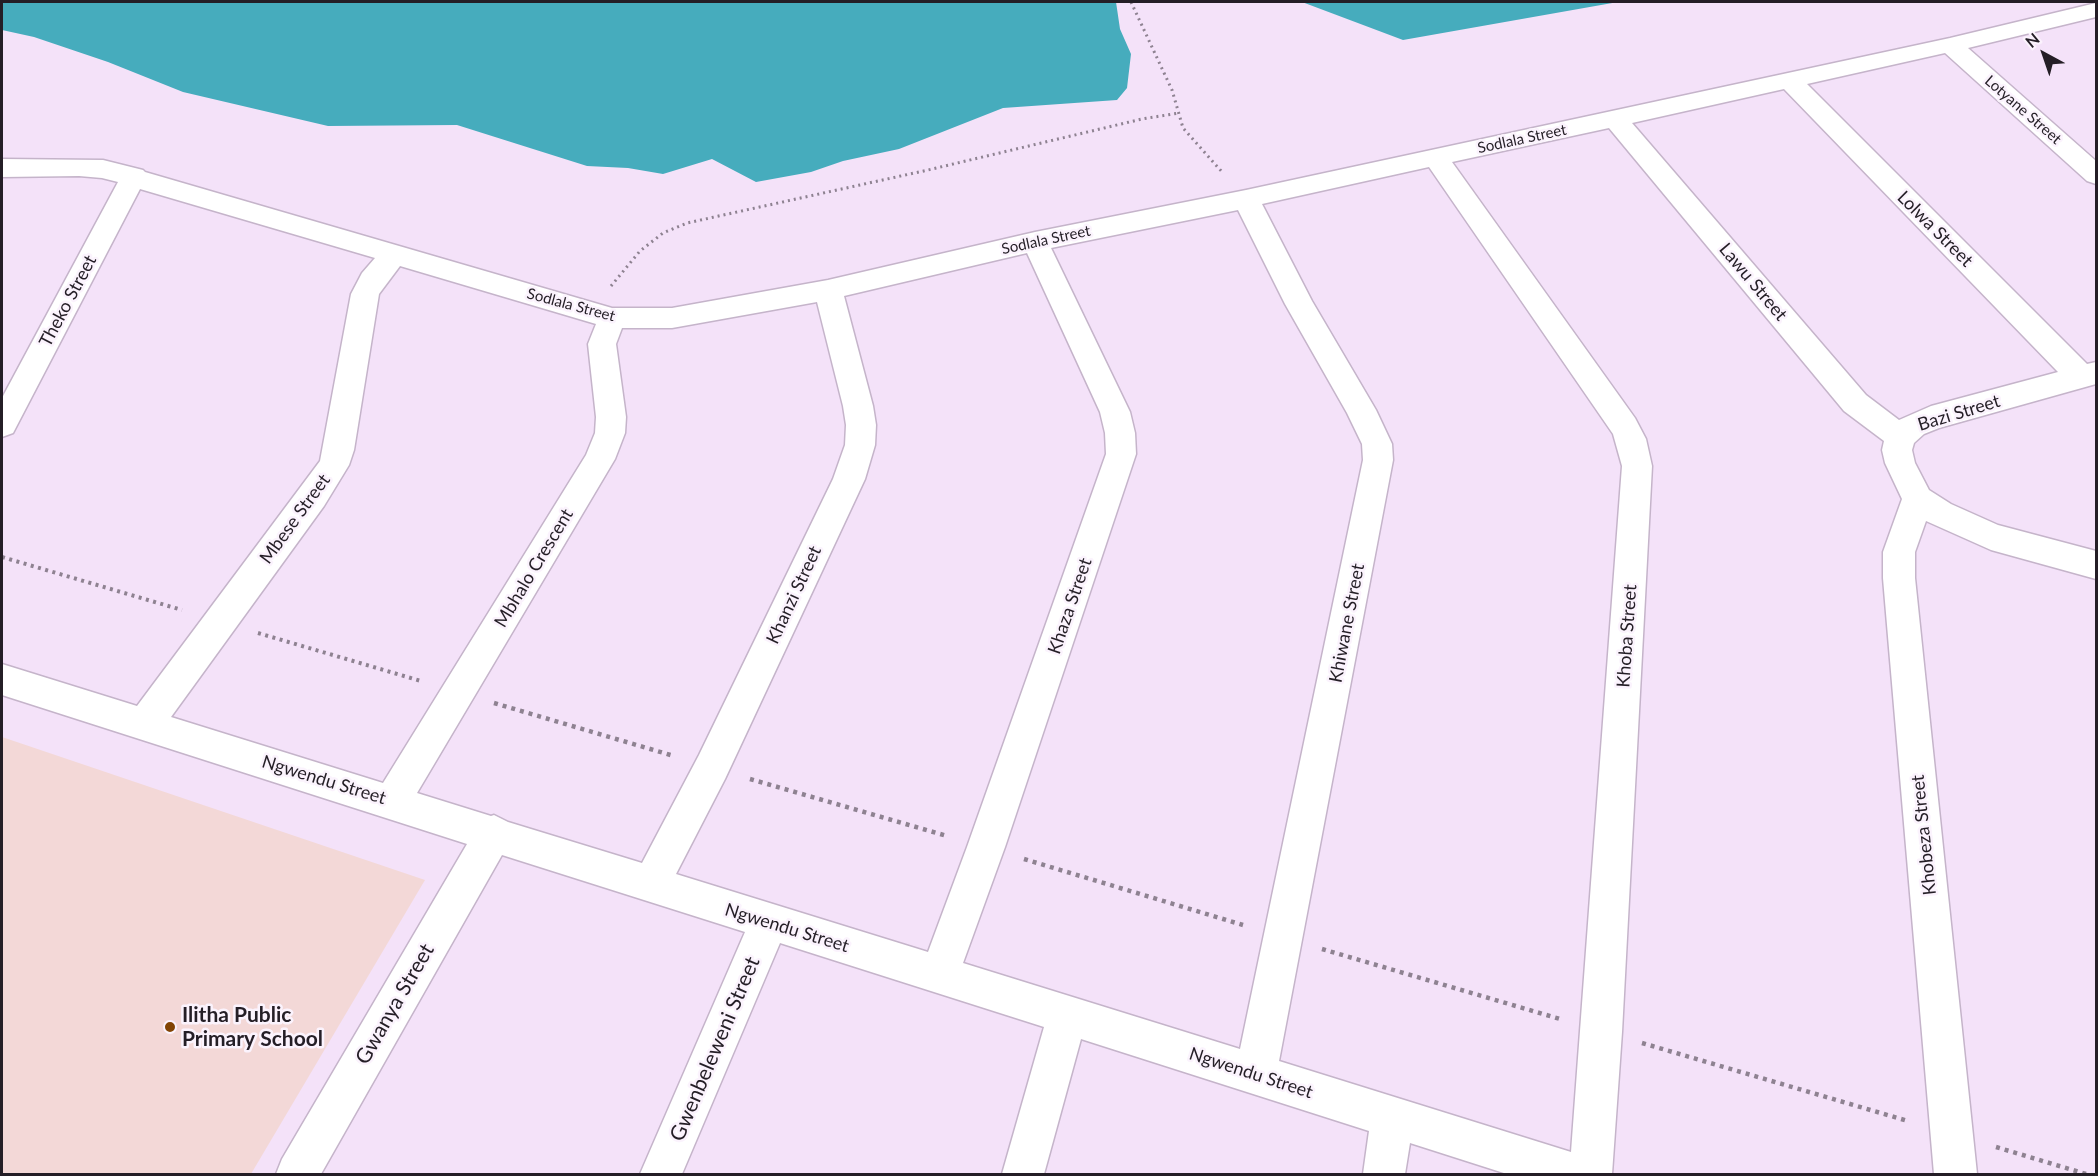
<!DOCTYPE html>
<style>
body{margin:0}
#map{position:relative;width:2098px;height:1176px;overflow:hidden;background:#f4e2f9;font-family:Lato,sans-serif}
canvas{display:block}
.frame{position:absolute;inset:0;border:3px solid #241e26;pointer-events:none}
.north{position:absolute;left:2014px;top:24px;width:60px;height:60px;-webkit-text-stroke:4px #fbf3fd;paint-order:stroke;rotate:320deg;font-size:16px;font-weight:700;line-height:24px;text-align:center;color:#241e26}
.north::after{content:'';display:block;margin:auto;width:21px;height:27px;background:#241e26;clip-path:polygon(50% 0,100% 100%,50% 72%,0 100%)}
</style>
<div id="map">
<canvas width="2098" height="1176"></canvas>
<div class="frame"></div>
<div class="north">N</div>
</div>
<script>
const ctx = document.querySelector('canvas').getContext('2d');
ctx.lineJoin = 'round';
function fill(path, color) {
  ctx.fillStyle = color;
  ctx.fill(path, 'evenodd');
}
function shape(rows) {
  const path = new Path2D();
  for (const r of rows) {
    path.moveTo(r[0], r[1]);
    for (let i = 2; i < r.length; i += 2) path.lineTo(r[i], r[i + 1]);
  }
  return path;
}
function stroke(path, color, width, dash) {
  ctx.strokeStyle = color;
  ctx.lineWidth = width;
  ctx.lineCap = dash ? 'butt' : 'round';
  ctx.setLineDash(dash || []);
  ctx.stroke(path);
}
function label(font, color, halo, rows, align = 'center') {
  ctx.font = font + ' Lato,sans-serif';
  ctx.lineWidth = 5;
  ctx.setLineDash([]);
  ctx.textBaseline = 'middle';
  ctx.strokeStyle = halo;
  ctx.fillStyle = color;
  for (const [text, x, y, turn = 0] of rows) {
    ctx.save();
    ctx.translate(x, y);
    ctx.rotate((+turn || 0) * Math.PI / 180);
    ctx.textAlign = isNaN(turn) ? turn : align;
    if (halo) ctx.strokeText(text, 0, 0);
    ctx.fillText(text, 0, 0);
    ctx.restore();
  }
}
fill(shape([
 [2,737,425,880,251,1174,2,1174]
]), '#f3d8d7');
fill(shape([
 [2,2,1116,2,1120,29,1131,54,1127,88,1117,100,1003,108,899,149,843,161,811,172,756,182,712,159,663,174,628,168,587,166,457,125,328,126,183,92,108,62,34,37,2,30],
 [1302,2,1618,2,1403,40]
]), '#46acbd');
const minor = shape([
 [2096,3,2096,17,1968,48,2096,161,2096,184,2087,181,1945,53,1807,84,2087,364,2096,362,2096,384,1939,428,1924,434,1914,443,1912,450,1915,463,1929,490,1951,504,1998,525,2096,551,2096,579,1991,550,1926,521,1915,552,1915,578,1977,1174,1934,1174,1883,578,1883,552,1902,499,1885,463,1882,450,1884,441,1844,411,1609,128,1452,162,1635,418,1646,439,1652,466,1622,1032,1612,1174,1507,1174,1410,1143,1405,1174,1363,1174,1369,1131,1081,1039,1044,1174,1002,1174,1044,1027,780,943,682,1174,640,1174,745,932,502,855,321,1174,276,1174,282,1159,467,844,2,695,2,664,137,706,320,461,351,294,362,273,375,258,140,189,13,433,2,437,2,398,118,182,102,178,79,176,2,177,2,159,103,160,143,170,145,172,612,308,672,308,828,280,1035,232,1246,190,1950,38,2096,3],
 [1784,89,2058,372,1931,406,1899,420,1866,395,1632,123,1784,89],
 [1429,167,1613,434,1622,466,1571,1152,1279,1061,1393,460,1392,444,1376,410,1312,301,1262,204,1429,167],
 [1238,210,1285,304,1347,413,1362,444,1363,460,1240,1049,963,963,1005,847,1136,454,1135,433,1130,412,1051,248,1238,210],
 [1027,253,1100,412,1105,433,1106,454,967,847,928,952,676,874,725,779,865,479,875,445,876,425,873,406,844,296,1027,253],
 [400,266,596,324,588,344,596,417,595,433,586,455,383,783,171,717,324,506,349,465,354,450,379,294,400,266],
 [817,302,843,406,846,425,845,445,833,479,699,755,642,863,508,822,494,815,491,816,417,793,615,459,625,433,626,417,616,344,622,328,672,328,817,302]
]);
stroke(minor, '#c5b4ca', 3);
stroke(shape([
 [1131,2,1172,90,1183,128,1223,173],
 [611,286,640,251,663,233,687,223,928,170,1142,119,1179,113]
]), '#8e8291', 3, [2, 4]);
stroke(shape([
 [2,557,182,610],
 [258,633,421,681]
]), '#8e8291', 4, [3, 4.5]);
stroke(shape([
 [494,703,674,756],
 [750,779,947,836],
 [1024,859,1243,925],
 [1322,949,1560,1019],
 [1642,1043,1908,1121],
 [1996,1147,2086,1174]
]), '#8e8291', 4.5, [4, 5]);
fill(minor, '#fff');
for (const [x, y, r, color] of [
 [170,1027,6,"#824403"]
]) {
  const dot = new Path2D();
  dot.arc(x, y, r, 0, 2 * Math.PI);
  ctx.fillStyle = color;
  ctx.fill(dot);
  stroke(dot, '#fbf3fd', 2);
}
label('15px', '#241e26', '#fbf3fd', [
 ["Lotyane Street",2023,110,41],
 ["Sodlala Street",1522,139,-12],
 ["Sodlala Street",1046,240,-12],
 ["Sodlala Street",571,305,15]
]);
label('18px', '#241e26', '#fbf3fd', [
 ["Lolwa Street",1935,229,45],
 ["Lawu Street",1753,282,50],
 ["Theko Street",68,301,-62],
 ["Bazi Street",1959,413,-17],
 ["Mbese Street",295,519,-54],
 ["Mbhalo Crescent",534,568,-59],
 ["Khanzi Street",794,595,-65],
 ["Khaza Street",1070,606,-71],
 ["Khiwane Street",1347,623,-79],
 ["Khoba Street",1627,636,-86],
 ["Ngwendu Street",324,780,17],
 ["Khobeza Street",1924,835,-96],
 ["Ngwendu Street",787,928,17],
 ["Ngwendu Street",1251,1073,18]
]);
label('21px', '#241e26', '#fbf3fd', [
 ["Gwanya Street",395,1004,-60],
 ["Gwenbeleweni Street",715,1049,-67]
]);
label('bold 21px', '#241e26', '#fbf3fd', [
 ["Ilitha Public",182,1015],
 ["Primary School",182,1039]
], 'left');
</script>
